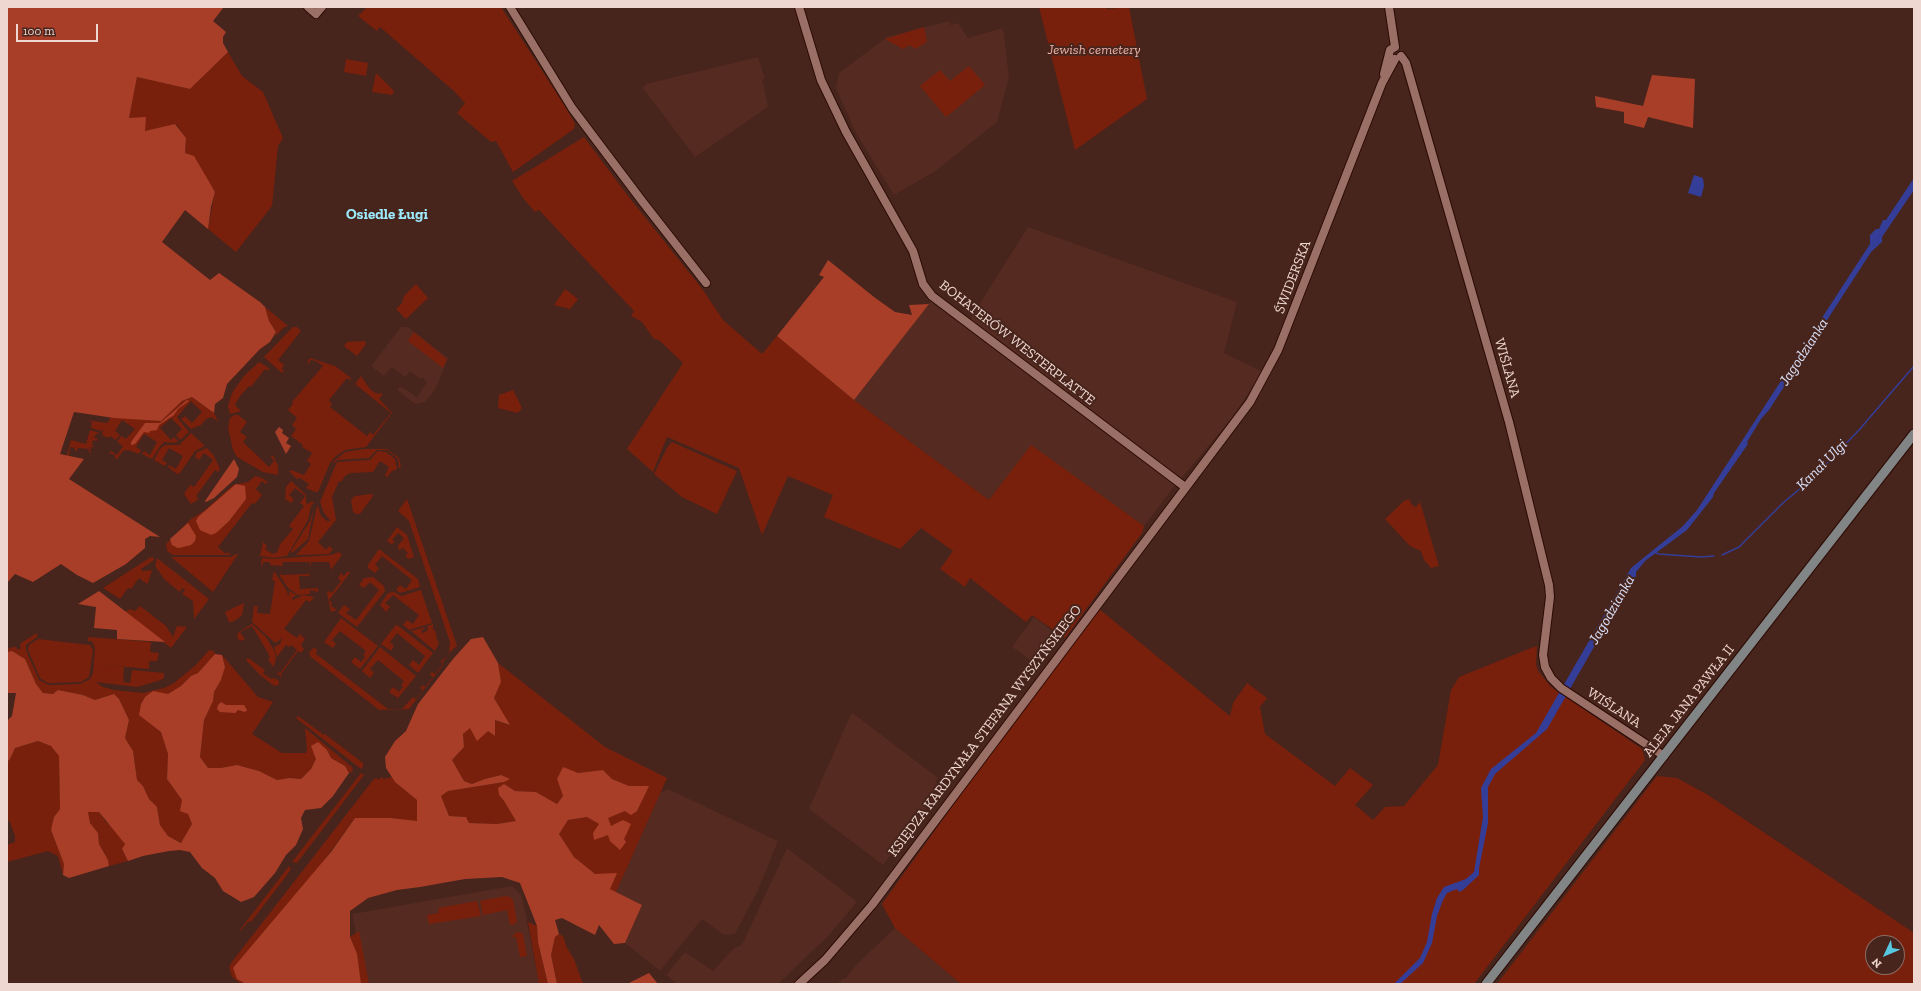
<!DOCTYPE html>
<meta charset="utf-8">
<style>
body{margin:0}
#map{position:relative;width:1921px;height:991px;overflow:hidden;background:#47241c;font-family:"Zilla Slab",serif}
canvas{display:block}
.frame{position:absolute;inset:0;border:8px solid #efd7d1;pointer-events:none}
.north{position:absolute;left:1865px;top:935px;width:40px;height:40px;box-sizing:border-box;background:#47241c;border:1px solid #8a6c64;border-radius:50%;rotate:226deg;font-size:11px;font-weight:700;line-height:16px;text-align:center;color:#efd7d1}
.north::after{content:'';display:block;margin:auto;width:14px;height:18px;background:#56c9e1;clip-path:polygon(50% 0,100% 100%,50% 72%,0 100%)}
.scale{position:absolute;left:16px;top:24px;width:82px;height:18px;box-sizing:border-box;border:2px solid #efd7d1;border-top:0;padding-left:5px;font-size:12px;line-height:14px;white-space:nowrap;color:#efd7d1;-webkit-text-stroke:3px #47241c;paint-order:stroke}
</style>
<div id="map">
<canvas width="1921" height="991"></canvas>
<div class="frame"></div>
<div class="north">N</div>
<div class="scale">100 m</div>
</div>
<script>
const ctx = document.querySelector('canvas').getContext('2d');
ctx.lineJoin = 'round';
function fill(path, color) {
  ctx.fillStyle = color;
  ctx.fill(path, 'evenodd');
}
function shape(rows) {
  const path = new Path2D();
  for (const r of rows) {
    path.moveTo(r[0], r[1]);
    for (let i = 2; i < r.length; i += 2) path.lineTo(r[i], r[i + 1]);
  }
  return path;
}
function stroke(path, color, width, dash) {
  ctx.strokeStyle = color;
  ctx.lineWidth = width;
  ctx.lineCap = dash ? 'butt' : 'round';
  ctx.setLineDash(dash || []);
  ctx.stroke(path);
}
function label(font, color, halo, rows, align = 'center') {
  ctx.font = font + ' "Zilla Slab",serif';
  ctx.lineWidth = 4;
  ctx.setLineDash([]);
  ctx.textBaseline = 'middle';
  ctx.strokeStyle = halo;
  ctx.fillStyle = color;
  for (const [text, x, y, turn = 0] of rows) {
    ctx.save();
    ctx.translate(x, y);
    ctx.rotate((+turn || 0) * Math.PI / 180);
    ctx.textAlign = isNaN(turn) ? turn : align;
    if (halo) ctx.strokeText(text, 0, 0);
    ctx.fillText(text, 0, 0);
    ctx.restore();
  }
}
fill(shape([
 [949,21,950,25,958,23,968,38,1003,28,1009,77,997,122,934,172,894,195,856,133,836,88,839,73,887,37],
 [758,57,765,79,762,79,768,107,695,157,643,88,646,84],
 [1028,227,1237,302,1224,353,1263,372,1231,419,1173,488,1144,526,1031,446,989,500,854,400,933,298,967,324],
 [401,327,408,327,448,358,435,390,425,402,415,404,397,390,400,386,417,397,427,382,422,377,420,379,410,371,405,377,392,367,384,376,371,366],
 [1034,617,1054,632,1032,661,1012,647],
 [851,714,854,714,938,778,935,782,942,787,883,865,809,809],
 [668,789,778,841,758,890,735,934,724,935,702,919,660,971,625,943,642,905,616,892,660,793],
 [787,848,855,900,856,903,828,936,778,984,677,984,666,975,685,952,713,971,734,948,742,945],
 [512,886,521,895,523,901,539,984,367,984,352,914],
 [895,928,961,984,837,984,843,978,845,979,856,965]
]), '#552a20');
fill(shape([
 [367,7,501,7,566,108,575,124,574,129,513,172,496,141,491,142,457,113,465,103,455,92,380,27,377,31,358,16],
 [1039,7,1106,7,1107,9,1129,7,1147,99,1075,150],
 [924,27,927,42,915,49,910,45,903,49,885,39],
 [228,52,242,76,263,92,283,138,278,146,272,206,236,252,208,229,215,191,185,153,186,138,176,124,145,131,129,118,137,77,190,89],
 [346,59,368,63,366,76,344,72],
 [969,66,985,85,946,117,920,86,940,70,950,81],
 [376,73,394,91,392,95,372,92],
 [584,137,628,196,703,290,723,320,762,354,777,336,854,400,989,500,1031,445,1144,526,1142,533,1065,638,1032,615,1026,622,970,578,965,587,940,569,953,551,921,528,900,549,824,517,833,495,788,476,762,535,739,468,667,437,653,472,627,449,683,363,659,340,654,339,642,322,631,316,634,311,539,210,535,212,523,198,512,181],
 [416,284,428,298,406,319,396,309,402,303,404,296],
 [565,289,578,299,570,309,554,305],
 [265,307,288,326,283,328,275,337,276,332,269,321],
 [293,327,297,327,301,331,278,360,284,365,282,369,284,371,282,373,264,357],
 [414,332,447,359,443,368,408,341],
 [365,341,366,344,357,356,344,346,347,342],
 [310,358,335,366,351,378,351,380,347,378,329,400,332,404,330,407,367,436,370,432,373,435,391,413,355,384,361,376,369,388,375,393,383,394,379,399,392,413,366,447,345,450,336,456,330,463,318,492,315,492,306,488,309,484,300,478,297,479,289,471,291,470,304,475,311,464,307,461,312,453,302,447,303,445,291,436,296,429,292,425,297,418,288,410,293,404,292,402,323,366,316,361,311,360,308,364,307,363],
 [259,362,269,368,268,371,265,369,251,387,249,386,240,396,235,405,241,411,230,414,228,406,232,393,244,376],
 [513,390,522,408,518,413,498,408,499,395],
 [192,397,214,413,218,421,211,417,206,419,201,425,191,429,181,419,185,416,192,423,202,412,191,401,177,417,189,432,180,440,176,435,182,429,171,418,160,428,171,440,174,437,178,441,176,443,164,442,159,448,152,459,142,454,144,451,150,455,157,442,144,434,136,447,141,450,139,454,128,450,123,451,118,458,115,459,115,455,109,453,111,451,117,455,123,446,117,442,121,436,126,439,135,429,122,420,115,431,120,435,116,440,110,436,108,438,102,435,103,429,101,431,91,428,92,422,86,420,107,423,111,417,161,421,182,401],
 [234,415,238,415,247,422,240,432,247,437,243,442,269,467,274,461,271,457,273,455,278,466,278,475,263,472,237,457,233,450,228,428,230,418],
 [90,430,100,433,96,434,94,438,98,439,97,441,93,440,92,445,95,447,91,447,90,452,93,453,89,453,89,449,78,448,77,451,75,451,75,448,70,447,69,456,67,455,71,440,86,444],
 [191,433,205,446,195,451,180,473,177,474,168,467,169,465,176,469,183,456,169,448,162,460,167,463,165,466,154,460,160,449,165,445,179,445],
 [672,442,737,471,717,514,682,497,654,474,667,448],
 [207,448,214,456,220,469,218,472,215,470,196,496,199,499,191,504,184,494,190,485,194,487,213,460,204,453,199,460,195,457,197,452],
 [364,449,387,449,399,458,401,468,399,468,398,459,387,450,377,450,369,458,337,460,333,464,318,500,334,461,345,452],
 [378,451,386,452,395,459,397,469,392,471,387,477,385,475,389,467,380,461,373,472,350,473,345,476,341,482,339,481,332,497,336,520,318,542,326,550,329,546,333,549,329,554,296,555,309,541,317,506,318,506,321,516,327,521,331,521,324,513,320,502,337,462,370,460],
 [255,476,262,478,268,482,266,484,262,481,256,489,262,495,255,504,252,503,218,547,226,554,228,552,231,555,173,555,167,551,166,544,191,519,204,511,233,485,248,482],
 [291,481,306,495,306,502,308,504,312,501,314,503,311,506,308,520,287,556,273,558,260,556,263,542,267,546,265,549,269,552,274,554,277,552,281,543,293,529,289,526,304,506,300,503,305,496,295,488,289,495,294,499,291,503,285,499,286,487],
 [372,494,373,496,360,514,356,514,353,512,351,500,355,496],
 [407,499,457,646,449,653,442,663,444,664,409,709,379,710,311,657,309,653,313,648,317,649,316,654,388,709,402,709,413,697,416,699,423,690,420,688,422,685,425,687,433,677,430,674,432,672,435,674,443,664,440,662,449,654,450,642,409,521,398,511],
 [1409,499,1412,505,1416,507,1420,502,1439,566,1431,568,1424,560,1421,551,1410,546,1385,519,1404,501],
 [314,508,308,539,292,553,291,551,310,521],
 [397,527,407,535,414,557,409,559,405,556,408,553,403,548,399,550,398,546,404,538,398,533,392,540,395,542,394,543,391,544,387,541],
 [379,549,418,579,420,587,400,593,396,590,400,585,406,589,412,580,382,556,375,565,379,568,375,573,368,568,368,565],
 [339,552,342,555,331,570,329,562,311,562,311,567,309,562,283,562,282,566,270,565,270,562,263,562,263,565,261,565,262,558,272,559,331,555],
 [236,554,238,554,213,592,171,557,231,557],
 [151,557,154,558,154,560,141,569,142,571,152,570,148,583,147,584,139,578,131,589,128,588,120,599,103,588],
 [157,558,209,599,194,619,193,601,182,594,185,590,182,588,180,592,165,580,155,566],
 [309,569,310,580,309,576,299,576,300,589,318,588,318,592,310,590,310,594,298,595,288,588,280,576,281,570,281,575,309,574],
 [274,571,287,591,288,596,289,596,289,591,297,595,292,598,293,600,303,595,314,597,310,602,306,600,284,629,297,638,300,634,305,639,301,645,304,649,301,653,298,651,281,674,282,678,276,672,280,673,297,650,291,645,289,647,286,645,277,657,274,647,280,644,282,638,276,643,274,642,252,622,254,606,258,606,257,613,270,614,275,581,272,580],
 [348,571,350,573,329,600,332,603,331,606,337,610,331,612,327,593,329,591,332,593,341,581,338,579,341,573,344,576],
 [373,577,384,586,385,591,357,627,338,613,344,605,350,609,346,613,356,620,379,590,370,582,364,588,359,585,364,578],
 [421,590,432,623,409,630,403,625,407,620,413,624,419,615,393,595,385,603,390,607,386,612,380,605,388,593,394,592,401,596],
 [244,603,242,615,239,618,232,622,229,622,225,612],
 [140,606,166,626,173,637,177,626,187,627,171,648,125,612,130,609,135,611],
 [1099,609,1230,716,1233,703,1247,683,1267,698,1260,707,1265,734,1335,786,1350,768,1373,785,1355,805,1373,820,1385,807,1404,806,1438,765,1451,690,1459,677,1531,648,1537,646,1536,664,1538,671,1551,687,1642,749,1645,760,1474,984,961,984,895,928,882,904,1018,715],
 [341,618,378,646,360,669,351,662,355,657,361,662,365,657,363,655,366,651,340,631,332,640,336,644,333,648,324,642],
 [252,624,266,637,275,652,276,660,273,667,268,659,270,658,268,653,252,626,240,632,245,639,240,641,238,639,237,635,239,632],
 [433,624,433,630,435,630,437,637,436,638,439,643,435,651,411,631,425,627,421,632,423,633,428,630,427,626],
 [397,625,433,653,418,673,409,665,413,660,419,665,425,656,397,633,390,642,394,646,391,651,381,644,395,626],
 [37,633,37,637,26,645,26,650,39,680,49,685,80,684,90,679,93,673,95,648,92,641,88,641,88,637,151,642,150,652,159,653,157,661,149,661,149,669,95,664,124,667,123,683,125,676,124,682,130,683,132,670,164,673,164,678,161,680,137,687,96,682,103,687,114,690,143,693,164,688,174,683,196,665,209,650,214,651,215,654,198,673,191,676,181,686,168,694,145,697,141,704,140,715,161,732,168,754,167,779,182,800,192,824,182,843,168,836,160,825,157,807,149,799,143,786,137,780,133,751,125,738,129,720,119,699,114,694,95,700,83,695,58,690,53,694,43,693,36,684,25,659,12,651,7,652,7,649,13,647,16,647,18,650,21,648,20,645,21,643],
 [38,639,90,645,93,650,89,677,81,682,48,683,43,680,40,678,28,650,29,645],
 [380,647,416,676,398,698,389,692,393,687,399,692,403,687,401,685,404,681,378,660,370,669,374,673,370,678,362,671],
 [222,655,258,697,273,702,252,734,282,753,306,753,307,748,305,728,352,767,353,769,352,772,349,773,345,766,331,758,327,750,316,759,311,769,301,779,289,778,277,780,259,771,237,765,221,768,208,768,200,757,202,738,204,720,213,701,214,692,221,680,225,667],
 [248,658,265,670,263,673,271,679,274,678,279,681,279,684,276,686,273,685,260,675,246,660],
 [498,663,605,747,667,778,616,892,609,889,595,874,574,857,559,834,568,820,587,817,599,824,611,826,607,818,625,811,637,811,648,786,629,786,612,779,603,770,578,773,557,779,563,796,557,804,536,792,515,791,504,784,499,795,504,801,516,821,497,824,469,823,466,817,449,816,441,796,448,791,504,782,509,779,501,775,485,779,472,784,464,781,452,760,464,747,463,734,470,727,488,731,495,736,494,720,509,725,494,698,501,682],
 [298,716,324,735,325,734,363,763,363,767,361,769,296,718],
 [38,741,51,746,59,756,60,809,54,817,51,830,64,864,63,875,58,856,48,851,7,862,7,845,15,842,15,836,10,822,7,819,7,762,10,759,15,748],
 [361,773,364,775,297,863,292,862],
 [1657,776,1677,778,1708,795,1914,933,1914,984,1497,984],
 [1873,943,1897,943,1897,967,1873,967],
 [381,777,384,779,392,777,395,782,417,800,417,822,390,818,355,818,237,979,246,984,241,984,232,977,229,967,231,963,373,780,376,778,379,780],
 [88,812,99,812,106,822,113,828,125,844,122,850,128,861,109,866,108,860,99,844,98,833,90,823],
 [289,866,291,869,287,875,251,922,249,921,240,931,239,931],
 [505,896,510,897,513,900,517,921,515,924,510,925,507,910,483,915,480,901],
 [477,901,481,916,429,924,427,915,439,913,438,908],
 [528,922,537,926,538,942,548,984,539,984],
 [359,931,369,984,361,984,350,937],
 [520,932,523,934,527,956,520,957,516,937,512,937,515,933],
 [559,934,563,936,567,948,574,959,583,984,557,984,551,955,555,937]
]), '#79200d');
fill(shape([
 [7,7,224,7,213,21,226,32,223,37,223,43,228,52,190,89,137,77,129,118,146,117,145,131,175,124,186,138,185,153,194,156,215,192,211,207,208,229,185,210,162,242,210,280,219,273,260,302,265,307,269,321,276,332,270,342,260,349,227,384,223,398,215,404,214,413,192,397,182,401,161,421,114,418,74,412,60,454,84,459,69,479,160,537,150,536,145,539,145,548,126,564,93,583,77,575,61,564,33,582,15,574,7,583],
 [1652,75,1695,79,1693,128,1648,117,1644,128,1624,123,1624,112,1596,107,1595,96,1643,106],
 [828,260,874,297,895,312,912,315,909,305,929,304,854,400,777,336,824,277,819,275],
 [187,400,189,401,178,409,174,415,159,425,157,430,150,431,149,433,144,432,135,444,131,445,131,442,145,423,160,423],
 [279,427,283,430,282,433,289,438,286,443,291,446,286,454,275,432],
 [234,459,239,469,237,477,214,498,206,502,205,501],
 [236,484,245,486,246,499,229,521,216,533,211,535,200,530,196,521,198,517],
 [188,523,196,536,195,541,191,545,183,547,178,548,172,545,170,539],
 [99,591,165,642,117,639,117,630,94,628,96,607,78,604],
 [483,637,498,663,501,682,494,698,510,725,495,720,495,736,488,731,477,741,470,728,463,734,464,747,452,760,464,781,472,784,485,779,501,775,510,779,504,782,448,791,441,796,449,816,466,817,469,823,497,824,516,821,504,801,499,795,498,788,504,784,515,791,536,792,557,804,563,796,557,779,563,767,578,773,603,770,612,779,629,786,649,786,637,811,631,815,625,811,608,818,611,826,623,820,631,824,624,839,626,842,620,850,610,841,608,835,594,840,593,833,599,824,587,817,568,820,559,834,574,857,595,874,617,873,610,889,642,905,625,943,614,944,599,925,595,935,562,918,555,920,559,934,555,937,551,955,557,984,548,984,538,942,537,926,520,883,502,877,465,879,420,887,397,890,368,898,350,911,350,937,357,954,361,984,246,984,237,979,233,968,331,852,355,818,390,818,417,821,417,800,395,782,386,768,385,757,395,741,406,731,418,704,453,659,471,639],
 [12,651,25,659,36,684,43,693,53,694,58,690,83,695,95,700,114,694,119,699,129,720,125,738,133,751,137,780,143,786,149,799,157,807,160,825,168,836,181,843,192,824,188,814,180,811,182,800,167,779,168,754,161,732,139,715,141,704,145,697,153,691,168,694,181,686,191,676,198,673,215,654,222,655,225,667,221,680,214,692,213,701,204,720,200,757,208,768,221,768,237,765,259,771,277,780,289,778,301,779,311,769,316,759,311,746,318,742,327,750,331,758,345,766,349,773,333,796,321,808,305,810,301,818,303,829,296,845,286,855,275,873,254,897,241,902,223,891,215,878,202,868,190,852,180,850,169,851,143,856,128,861,122,849,125,844,99,812,88,812,90,823,98,833,99,844,108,860,109,866,69,878,63,875,64,864,51,830,54,817,60,809,59,756,51,746,38,741,15,748,10,759,7,762,7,721,12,716,16,693,7,693,7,652],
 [221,702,226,705,244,705,247,710,245,712,238,710,235,713,220,712,217,709,218,705],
 [649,973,658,984,627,984]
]), '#a93e28');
fill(shape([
 [1694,175,1703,178,1704,186,1701,197,1688,193],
 [1914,178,1914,190,1882,237,1882,242,1871,252,1769,410,1761,419,1747,442,1748,444,1714,493,1713,497,1687,530,1645,561,1636,572,1636,576,1626,591,1547,729,1495,774,1488,787,1488,823,1479,868,1479,875,1463,890,1459,892,1457,889,1447,893,1443,900,1437,916,1432,943,1423,963,1400,984,1394,984,1420,958,1427,942,1432,914,1437,898,1444,887,1466,879,1474,872,1483,817,1481,788,1491,769,1536,733,1631,568,1683,526,1697,510,1870,244,1870,235,1876,229,1879,229,1883,220,1886,220]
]), '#343e98');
stroke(shape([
 [1654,552,1659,554,1701,557,1714,556],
 [1722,555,1739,547,1784,502,1814,477,1859,430,1914,366]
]), '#343e98', 1.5);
const tertiary = shape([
 [308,7,316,14,322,7],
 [510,7,572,108,642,201,706,283],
 [799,7,821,80,846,132,913,251,923,284,932,296,1185,487],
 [1389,7,1395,47],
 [1401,56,1406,63,1509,422,1549,585,1550,597,1543,655,1545,667,1551,678,1561,688,1664,756],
 [1384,74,1390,50,1395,47],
 [799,984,825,960,872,905,1250,402,1278,350,1382,83,1395,59]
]);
const secondary = shape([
 [1486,984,1914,434]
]);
stroke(tertiary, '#2c0b05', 10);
stroke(secondary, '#2c0b05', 11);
stroke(tertiary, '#9a7066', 8);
stroke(secondary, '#828585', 9);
label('italic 14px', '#eeb4a7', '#47241c', [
 ["Jewish cemetery",1094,50]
]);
label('14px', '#efd7d1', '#47241c', [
 ["ŚWIDERSKA",1293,277,-69],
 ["BOHATERÓW WESTERPLATTE",1017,343,38],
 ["WIŚLANA",1507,368,74],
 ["ALEJA JANA PAWŁA II",1689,701,-52],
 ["WIŚLANA",1614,708,33],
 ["KSIĘDZA KARDYNAŁA STEFANA WYSZYŃSKIEGO",985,731,-53]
]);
label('bold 15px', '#9ceafc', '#47241c', [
 ["Osiedle Ługi",387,215]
]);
label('italic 15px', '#d9e0fa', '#47241c', [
 ["Jagodzianka",1804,352,-57],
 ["Kanał Ulgi",1822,465,-45],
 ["Jagodzianka",1612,610,-60]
]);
</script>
